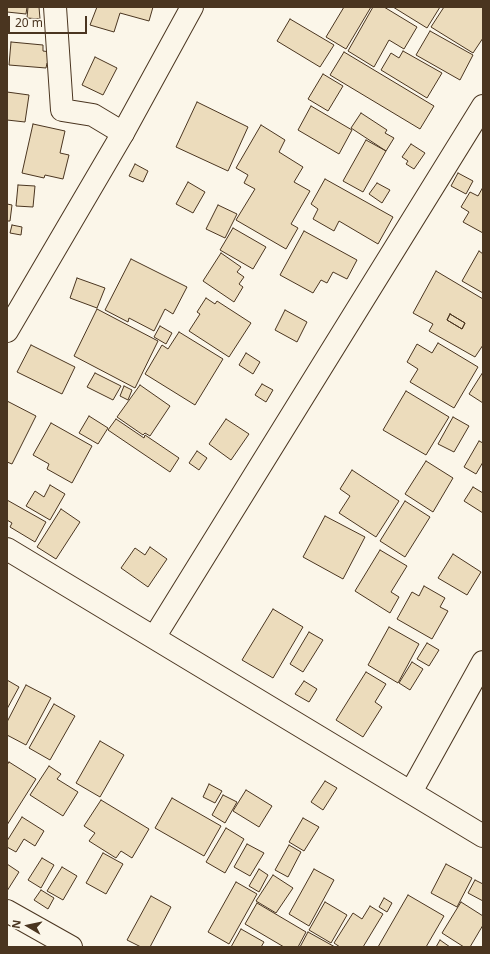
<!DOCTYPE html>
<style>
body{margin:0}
#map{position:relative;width:490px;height:954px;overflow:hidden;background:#fbf6e9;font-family:"Noto Sans",sans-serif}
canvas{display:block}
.frame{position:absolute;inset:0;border:8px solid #4a3520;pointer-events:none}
.north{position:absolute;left:8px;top:906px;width:40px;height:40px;-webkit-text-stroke:3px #fbf6e9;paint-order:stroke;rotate:279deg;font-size:11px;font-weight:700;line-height:16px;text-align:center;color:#4a3520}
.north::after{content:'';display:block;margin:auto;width:14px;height:18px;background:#4a3520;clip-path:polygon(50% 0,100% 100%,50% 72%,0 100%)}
.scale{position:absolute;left:8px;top:16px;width:79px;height:18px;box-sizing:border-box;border:2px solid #4a3520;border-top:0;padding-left:5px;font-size:12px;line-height:14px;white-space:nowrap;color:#4a3520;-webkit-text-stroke:3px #fbf6e9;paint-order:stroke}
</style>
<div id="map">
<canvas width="490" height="954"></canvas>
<div class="frame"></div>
<div class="north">N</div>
<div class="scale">20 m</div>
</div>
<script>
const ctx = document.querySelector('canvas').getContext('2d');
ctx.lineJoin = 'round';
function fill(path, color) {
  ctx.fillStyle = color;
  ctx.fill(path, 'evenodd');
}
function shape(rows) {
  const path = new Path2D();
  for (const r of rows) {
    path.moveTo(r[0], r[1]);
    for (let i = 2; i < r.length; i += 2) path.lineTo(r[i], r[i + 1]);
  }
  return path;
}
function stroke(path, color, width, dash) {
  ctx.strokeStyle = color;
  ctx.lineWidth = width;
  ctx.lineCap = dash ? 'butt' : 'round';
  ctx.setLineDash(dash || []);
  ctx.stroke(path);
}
const building = shape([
 [7,7,27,7,26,14,7,12,7,7],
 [28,7,39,7,40,19,27,18,28,7],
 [97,7,153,7,149,21,120,13,114,32,90,25,97,7],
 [344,7,371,7,346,49,326,37,344,7],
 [373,7,384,7,417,27,404,49,389,40,374,67,348,51,373,7],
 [393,7,440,7,427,28,393,7],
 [444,7,481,7,483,8,483,38,473,53,431,27,444,7],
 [290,19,334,45,320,67,277,41,290,19],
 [430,31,473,55,460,80,416,55,430,31],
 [11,42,43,45,43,51,51,52,50,64,47,63,46,68,9,65,11,42],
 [403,51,442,73,427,98,381,70,391,53,399,58,403,51],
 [344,52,434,106,420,129,330,75,344,52],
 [95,57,117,68,103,95,82,85,95,57],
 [323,74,343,86,328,111,308,99,323,74],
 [7,92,29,95,25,122,7,120,7,92],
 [197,102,248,127,228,171,176,147,197,102],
 [311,106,352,130,339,154,298,130,311,106],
 [361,113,387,130,385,133,394,138,386,151,351,128,361,113],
 [33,124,65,131,60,153,69,155,63,179,45,175,44,178,22,173,33,124],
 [261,125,285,140,279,152,303,167,294,182,310,191,291,224,298,228,286,249,236,220,255,189,244,183,248,175,236,168,261,125],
 [366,140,386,151,363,192,343,181,366,140],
 [411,144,425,153,414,169,406,164,408,161,402,157,411,144],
 [135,164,148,171,143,182,129,176,135,164],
 [458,173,473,181,466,194,451,186,458,173],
 [325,179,393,217,378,244,339,221,334,231,313,219,318,209,311,204,325,179],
 [188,182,205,192,193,213,176,204,188,182],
 [377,183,390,190,382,203,369,194,377,183],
 [18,185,35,186,33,207,16,206,18,185],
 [483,187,483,233,463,222,469,212,461,207,470,192,478,196,483,187],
 [7,204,12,205,10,221,7,221,7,204],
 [218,205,237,214,225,238,206,229,218,205],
 [12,225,22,227,21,235,10,233,12,225],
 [233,228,266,247,253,269,220,250,233,228],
 [304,231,357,260,347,279,333,272,327,283,321,280,313,293,280,275,304,231],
 [479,251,483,254,483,293,462,281,479,251],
 [221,253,241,267,237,272,244,277,239,284,243,287,234,302,203,281,221,253],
 [131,259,187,287,173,314,165,309,154,331,129,318,128,322,105,310,131,259],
 [436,271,483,299,483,345,475,357,429,331,433,324,413,313,436,271],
 [450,314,465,323,462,329,447,320,450,314],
 [77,278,105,288,97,308,70,298,77,278],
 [206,298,215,304,217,301,251,323,229,357,189,331,200,314,197,312,206,298],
 [97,309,158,341,135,388,74,356,97,309],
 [285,310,307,322,297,342,275,330,285,310],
 [450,314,465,323,462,329,447,320,450,314],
 [160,326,172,333,166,344,154,337,160,326],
 [179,332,223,359,195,405,145,374,162,345,168,349,179,332],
 [438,343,478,367,454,408,410,382,418,369,407,362,417,344,432,353,438,343],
 [31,345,75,367,62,394,17,372,31,345],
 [246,353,260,362,253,374,239,365,246,353],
 [483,372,483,403,469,394,483,372],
 [95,373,121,386,113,400,87,387,95,373],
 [262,384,273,390,266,402,255,395,262,384],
 [140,385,170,406,150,436,145,433,143,435,117,417,140,385],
 [124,386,132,390,128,400,120,396,124,386],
 [406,391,449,417,426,455,383,430,406,391],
 [7,401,36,416,12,464,7,462,7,401],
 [89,416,108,428,98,444,79,433,89,416],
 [453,417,469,426,454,452,438,444,453,417],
 [116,419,144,438,145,435,179,458,170,472,108,430,116,419],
 [226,419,249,434,231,460,209,444,226,419],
 [51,423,92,446,72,483,47,469,49,464,33,455,51,423],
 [479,441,483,443,483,462,476,474,464,467,479,441],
 [197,451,207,458,199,470,189,463,197,451],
 [426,461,453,478,433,512,405,494,426,461],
 [352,470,399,501,376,537,339,513,350,496,340,489,352,470],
 [50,485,65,494,50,520,26,506,35,491,44,497,50,485],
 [473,487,483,493,483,513,464,501,473,487],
 [7,500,46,522,35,542,10,527,12,523,7,520,7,500],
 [405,501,430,517,405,557,380,541,405,501],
 [61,509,80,522,56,559,37,547,61,509],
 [325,516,365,537,343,579,303,557,325,516],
 [150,547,167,559,148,587,121,568,135,548,145,555,150,547],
 [380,550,407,566,391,592,399,597,390,613,355,591,380,550],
 [453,554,481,572,467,595,438,578,453,554],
 [424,586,445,598,440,607,448,611,432,639,397,619,412,592,419,596,424,586],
 [273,609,303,627,273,678,242,660,273,609],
 [389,627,419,644,398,683,368,665,389,627],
 [309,632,323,640,303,672,290,664,309,632],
 [427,643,439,650,429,666,417,659,427,643],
 [412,662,423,669,410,690,399,683,412,662],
 [366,672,386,684,375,702,382,707,363,737,336,720,366,672],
 [7,680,19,687,7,709,7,680],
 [304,681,317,689,309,702,295,694,304,681],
 [26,685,51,698,26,745,7,735,7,722,26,685],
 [54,704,75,716,50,760,29,748,54,704],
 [100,741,124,755,100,797,76,783,100,741],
 [9,762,36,779,7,825,7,765,9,762],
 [49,766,61,774,57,779,78,792,63,816,30,795,49,766],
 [325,781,337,788,323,810,311,802,325,781],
 [209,784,222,791,215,803,203,797,209,784],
 [246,790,272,806,259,827,233,811,246,790],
 [223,795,237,802,225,823,212,815,223,795],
 [172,798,221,826,204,856,155,828,172,798],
 [101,800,149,829,132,858,121,851,116,858,89,841,95,833,84,826,101,800],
 [22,817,44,831,35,846,24,839,16,852,7,847,7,841,22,817],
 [303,818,319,827,304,851,289,842,303,818],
 [226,828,244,839,225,873,206,862,226,828],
 [247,844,264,853,250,876,234,867,247,844],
 [289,845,301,852,288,877,275,870,289,845],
 [103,853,123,864,106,894,86,883,103,853],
 [42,858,54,865,41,888,28,880,42,858],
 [7,864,19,872,7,891,7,864],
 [446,864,472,878,457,907,431,893,446,864],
 [62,867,77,876,63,900,47,891,62,867],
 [259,869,268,875,259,892,249,886,259,869],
 [314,869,334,880,309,926,289,914,314,869],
 [273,875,293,888,276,913,256,901,273,875],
 [475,880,483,884,483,901,468,893,475,880],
 [236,882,257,894,229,944,208,932,236,882],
 [41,890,54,898,48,909,34,900,41,890],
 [408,895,444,916,426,947,378,947,408,895],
 [151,896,171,907,150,947,141,947,127,940,151,896],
 [384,898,392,903,387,912,379,907,384,898],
 [325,902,347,915,331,943,309,930,325,902],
 [461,902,483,916,483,925,470,947,464,947,442,933,461,902],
 [257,903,306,932,298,947,284,947,245,924,257,903],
 [370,906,383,914,363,947,340,947,334,943,353,913,362,919,370,906],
 [241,929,264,942,261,947,231,947,241,929],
 [308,932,335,947,300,947,308,932],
 [440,940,450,947,436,947,440,940]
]);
fill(building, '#ecdcbc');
stroke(building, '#4a3520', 1);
const minor = shape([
 [55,7,62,110,93,115,123,133],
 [7,549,483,836],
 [155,636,483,106],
 [411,792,483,662],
 [7,911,71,947]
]);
const tertiary = shape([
 [7,331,123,133,192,7]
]);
stroke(minor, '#4a3520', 24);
stroke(tertiary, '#4a3520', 24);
stroke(minor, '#fbf6e9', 22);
stroke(tertiary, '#fbf6e9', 22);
</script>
